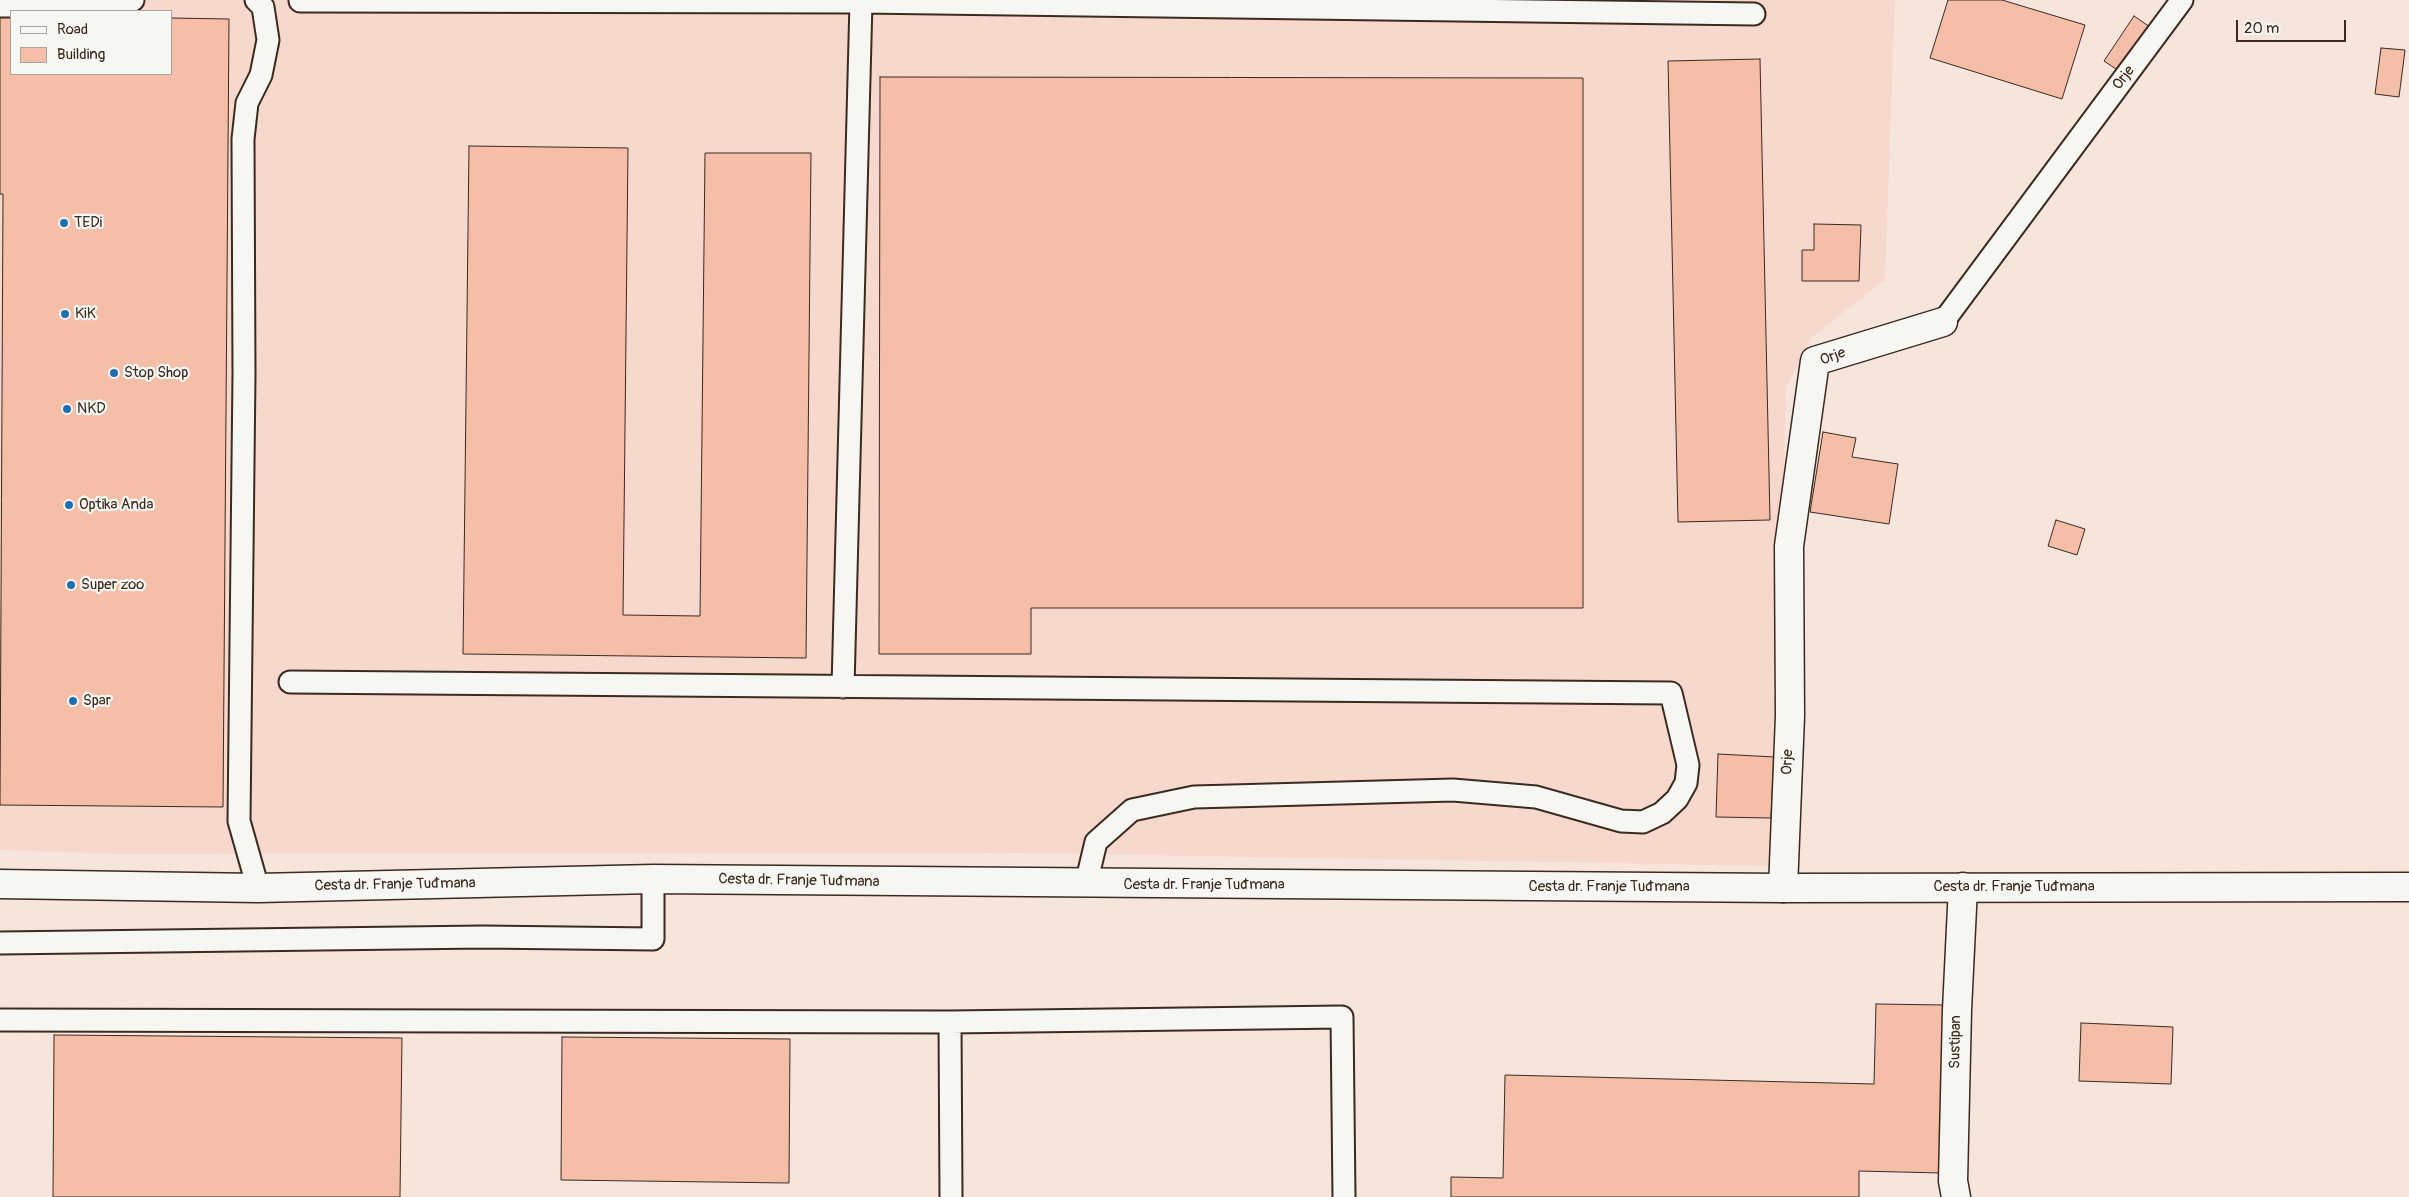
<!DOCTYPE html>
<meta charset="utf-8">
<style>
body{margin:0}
#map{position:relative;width:2409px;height:1197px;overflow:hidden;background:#f6e5dc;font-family:Pangolin,sans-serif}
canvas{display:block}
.legend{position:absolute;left:10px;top:10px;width:162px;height:65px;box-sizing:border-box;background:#f6f6f2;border:1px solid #aba49d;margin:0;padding:6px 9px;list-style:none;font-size:15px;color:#3b2a1e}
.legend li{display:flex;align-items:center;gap:10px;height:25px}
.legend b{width:25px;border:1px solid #aba49d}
.scale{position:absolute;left:2236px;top:20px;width:110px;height:22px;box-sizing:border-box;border:2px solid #3b2a1e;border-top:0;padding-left:6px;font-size:15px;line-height:18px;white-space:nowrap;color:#3b2a1e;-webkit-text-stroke:4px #f6f6f2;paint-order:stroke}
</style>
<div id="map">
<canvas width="2409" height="1197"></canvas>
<ul class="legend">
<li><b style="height:6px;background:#f6f6f2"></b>Road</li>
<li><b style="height:14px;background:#f5bea8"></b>Building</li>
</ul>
<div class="scale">20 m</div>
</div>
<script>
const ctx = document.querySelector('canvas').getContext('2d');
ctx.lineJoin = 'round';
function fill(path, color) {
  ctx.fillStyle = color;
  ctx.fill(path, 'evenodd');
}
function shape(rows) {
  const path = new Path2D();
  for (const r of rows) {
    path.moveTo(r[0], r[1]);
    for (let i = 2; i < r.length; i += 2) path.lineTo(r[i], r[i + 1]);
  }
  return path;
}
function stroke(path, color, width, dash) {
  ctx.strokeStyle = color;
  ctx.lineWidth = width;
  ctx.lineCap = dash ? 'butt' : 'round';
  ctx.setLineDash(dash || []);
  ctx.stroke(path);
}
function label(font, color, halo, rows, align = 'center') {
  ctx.font = font + ' Pangolin,sans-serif';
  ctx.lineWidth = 4.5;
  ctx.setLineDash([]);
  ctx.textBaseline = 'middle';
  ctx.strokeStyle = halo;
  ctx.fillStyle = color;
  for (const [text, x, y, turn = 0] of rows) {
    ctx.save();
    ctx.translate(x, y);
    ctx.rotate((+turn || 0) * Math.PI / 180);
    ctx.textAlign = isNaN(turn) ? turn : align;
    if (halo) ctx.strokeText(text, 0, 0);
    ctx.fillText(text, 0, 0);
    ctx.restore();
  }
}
fill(shape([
 [0,0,1895,0,1885,280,1811,338,1786,388,1775,866,1021,853,120,854,0,850],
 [11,11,171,11,171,74,11,74]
]), '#f6d9cc');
const building = shape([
 [1948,0,2002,0,2085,25,2062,99,1930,58,1948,0],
 [2134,16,2153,29,2122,73,2104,61,2134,16],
 [0,17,11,17,11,74,171,74,171,18,229,19,223,807,0,805,3,194,0,194,0,17],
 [2381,48,2405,50,2399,97,2375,94,2381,48],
 [1760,59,1770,520,1678,522,1668,61,1760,59],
 [880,77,1583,78,1583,608,1031,608,1031,654,879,654,880,77],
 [469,146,628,148,623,615,700,616,705,153,811,153,806,658,463,654,469,146],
 [1814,224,1861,225,1859,281,1802,281,1802,250,1814,250,1814,224],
 [1823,432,1856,438,1852,457,1898,464,1889,524,1810,512,1823,432],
 [2056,520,2085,529,2077,555,2048,546,2056,520],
 [1718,754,1774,757,1771,818,1716,817,1718,754],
 [1876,1004,1945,1005,1941,1173,1859,1171,1859,1197,1451,1197,1451,1177,1503,1178,1505,1075,1874,1084,1876,1004],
 [2081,1023,2173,1027,2171,1084,2079,1081,2081,1023],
 [54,1035,402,1038,400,1197,53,1197,54,1035],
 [562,1037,790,1039,789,1183,561,1180,562,1037]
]);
fill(building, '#f5bea8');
stroke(building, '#3b2a1e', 1);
const service = shape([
 [256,0,263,7,268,40,261,75,247,103,243,139,244,374,239,821,258,888],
 [300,1,861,2,1754,14],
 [0,6,119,6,133,0],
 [1943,322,2182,0],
 [290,682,1671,693,1688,765,1686,783,1677,799,1662,813,1643,822,1621,821,1536,797,1453,790,1194,797,1132,810,1096,842,1086,884],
 [843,687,861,2],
 [0,943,483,937,653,939,653,879],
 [0,1020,950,1022,1342,1017,1344,1197],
 [950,1022,951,1197]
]);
const minor = shape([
 [1783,888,1790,716,1789,546,1815,361,1943,322],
 [1956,1197,1953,1181,1957,1010,1963,887]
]);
const secondary = shape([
 [0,884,258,888,653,879,1783,888,2409,887]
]);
stroke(service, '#3b2a1e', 25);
stroke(minor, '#3b2a1e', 31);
stroke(secondary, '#3b2a1e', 31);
stroke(service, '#f6f6f2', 21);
stroke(minor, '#f6f6f2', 28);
stroke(secondary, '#f6f6f2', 28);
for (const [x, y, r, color] of [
 [64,223,5,"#1f6fb2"],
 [65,314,5,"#1f6fb2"],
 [114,373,5,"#1f6fb2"],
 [67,409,5,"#1f6fb2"],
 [69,505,5,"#1f6fb2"],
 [71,585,5,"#1f6fb2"],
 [73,701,5,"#1f6fb2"]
]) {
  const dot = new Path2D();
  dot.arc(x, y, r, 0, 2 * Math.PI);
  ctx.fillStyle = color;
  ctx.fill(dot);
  stroke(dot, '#f6f6f2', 2);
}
label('15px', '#3b2a1e', '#f6f6f2', [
 ["Orje",2124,78,-53],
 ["Orje",1833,357,-21],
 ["Orje",1788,762,-88],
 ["Cesta dr. Franje Tuđmana",799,881,1],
 ["Cesta dr. Franje Tuđmana",395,885,-1],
 ["Cesta dr. Franje Tuđmana",1204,885],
 ["Cesta dr. Franje Tuđmana",1609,887],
 ["Cesta dr. Franje Tuđmana",2014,887],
 ["Sustipan",1956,1042,-89]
]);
label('15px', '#3b2a1e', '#f6f6f2', [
 ["TEDi",74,223],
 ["KiK",75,314],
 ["Stop Shop",124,373],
 ["NKD",77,409],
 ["Optika Anda",79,505],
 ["Super zoo",81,585],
 ["Spar",83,701]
], 'left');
</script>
